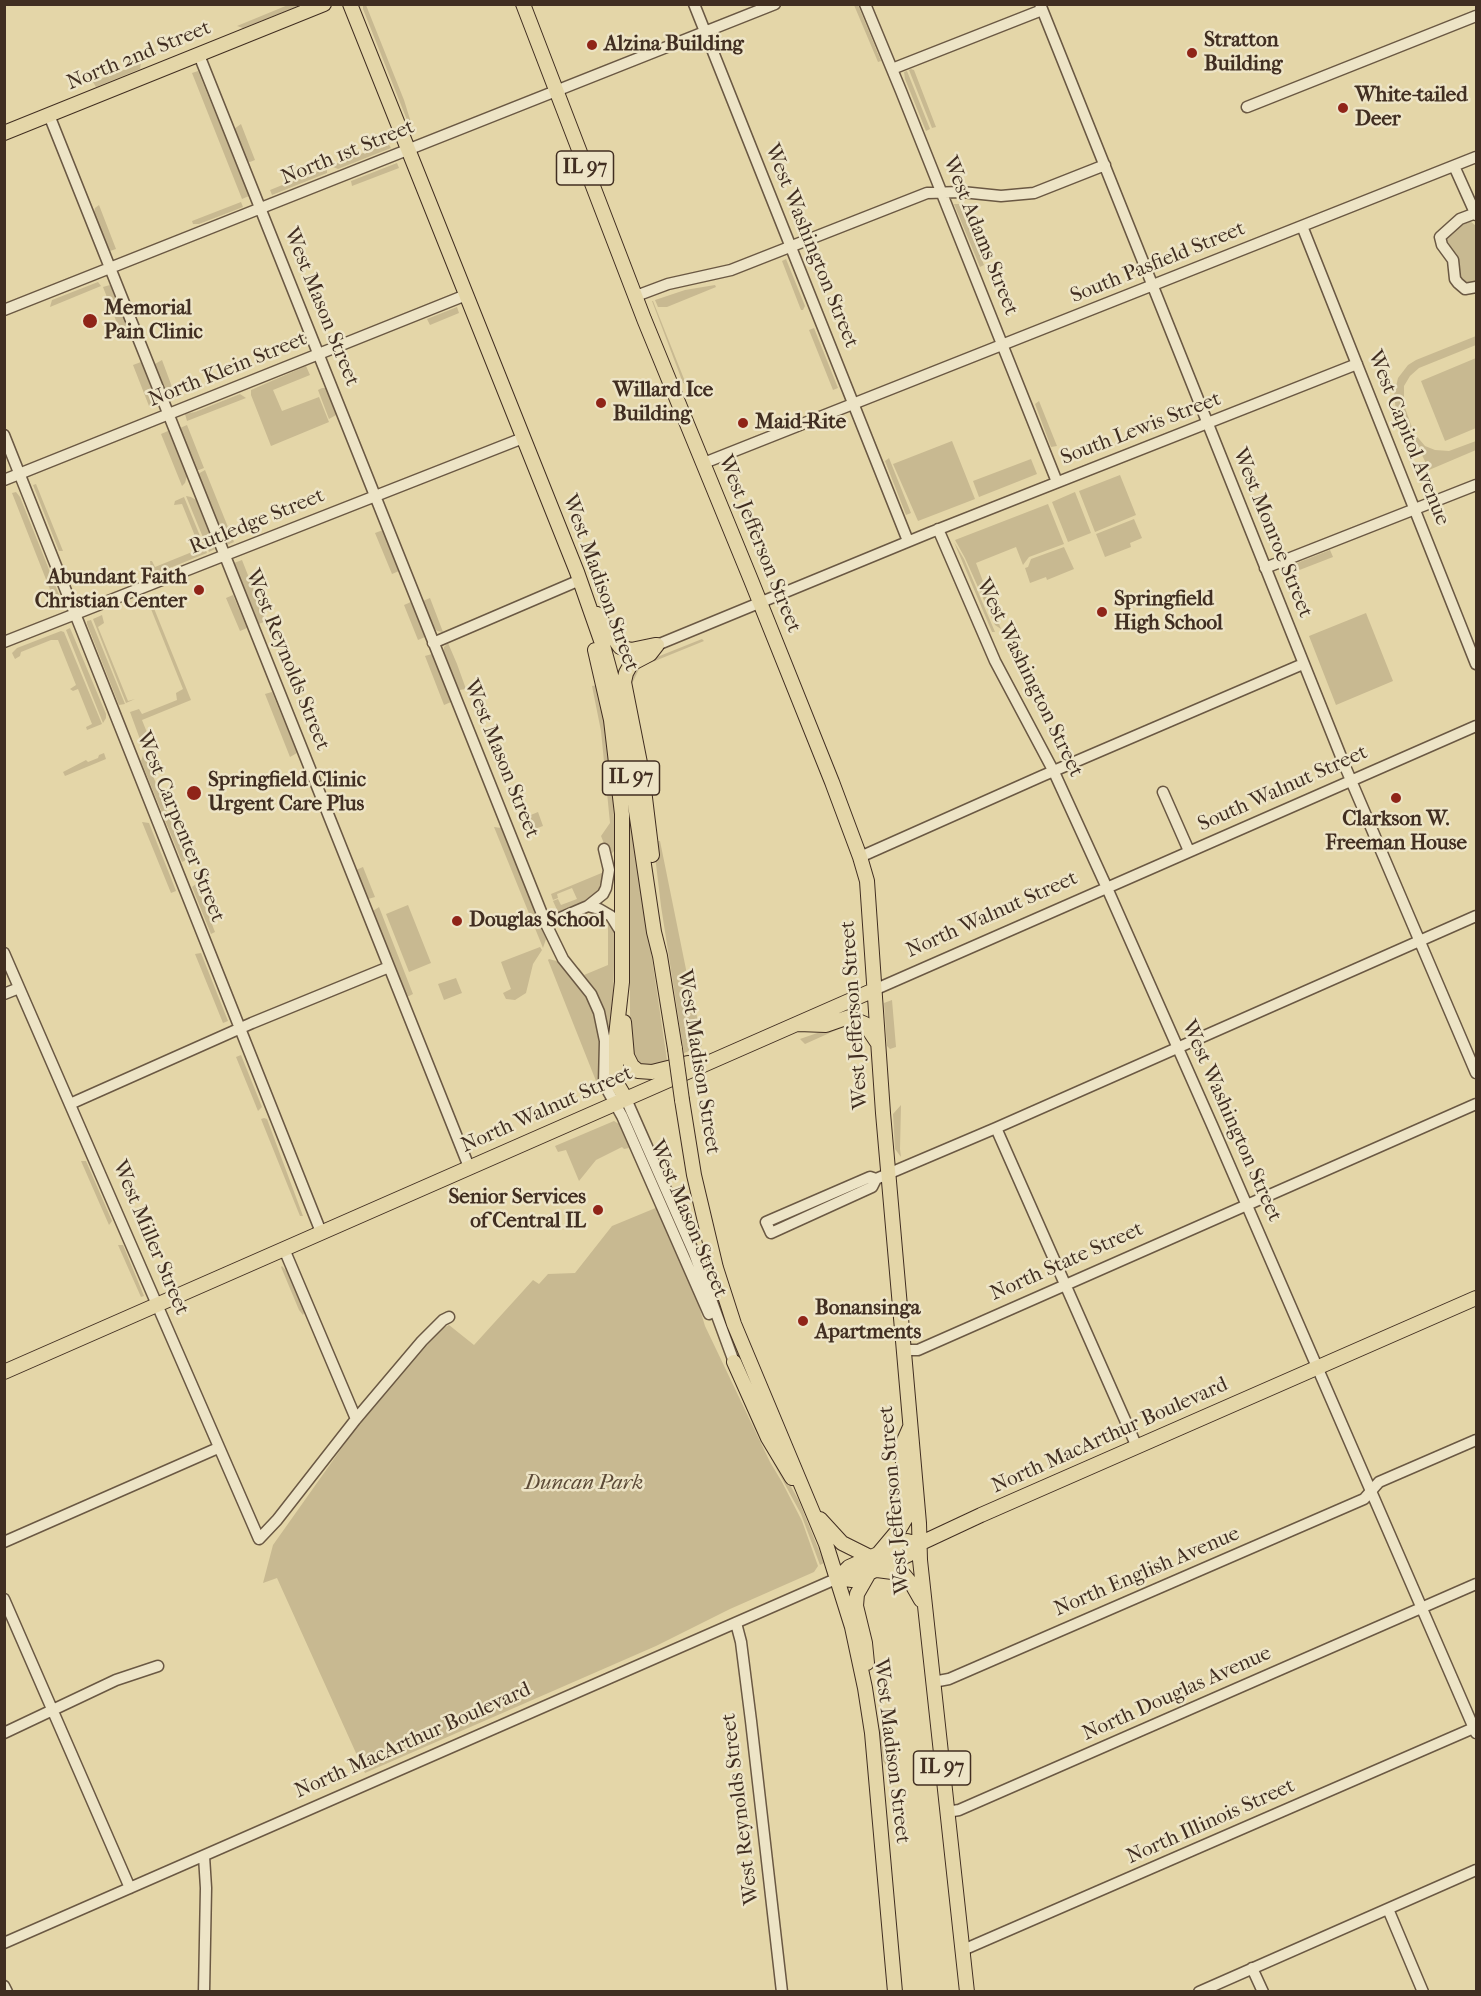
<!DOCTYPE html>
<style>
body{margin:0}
#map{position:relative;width:1481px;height:1996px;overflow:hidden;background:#e4d6a8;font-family:"IM FELL French Canon",serif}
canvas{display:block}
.frame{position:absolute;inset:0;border:6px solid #412e21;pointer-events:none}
</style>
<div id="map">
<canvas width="1481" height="1996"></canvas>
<div class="frame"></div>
</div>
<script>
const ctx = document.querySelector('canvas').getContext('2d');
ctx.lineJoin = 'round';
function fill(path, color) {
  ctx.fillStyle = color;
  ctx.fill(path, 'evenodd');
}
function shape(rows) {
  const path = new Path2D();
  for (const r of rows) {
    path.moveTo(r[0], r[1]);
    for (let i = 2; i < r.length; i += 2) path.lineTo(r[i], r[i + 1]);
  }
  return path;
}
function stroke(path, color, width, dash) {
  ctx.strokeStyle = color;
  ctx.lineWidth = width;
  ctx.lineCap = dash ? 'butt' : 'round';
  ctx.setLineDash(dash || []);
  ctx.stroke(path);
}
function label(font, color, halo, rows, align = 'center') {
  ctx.font = font + ' "IM FELL French Canon",serif';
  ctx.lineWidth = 5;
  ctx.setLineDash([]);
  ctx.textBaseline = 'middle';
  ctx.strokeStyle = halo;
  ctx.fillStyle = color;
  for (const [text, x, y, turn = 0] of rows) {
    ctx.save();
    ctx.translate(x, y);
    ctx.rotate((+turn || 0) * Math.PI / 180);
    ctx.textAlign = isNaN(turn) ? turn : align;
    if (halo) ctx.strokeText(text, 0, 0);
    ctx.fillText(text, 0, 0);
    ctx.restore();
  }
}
fill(shape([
 [288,5,301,5,243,28,237,26],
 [366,5,404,100,413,129,407,120,363,9,363,6],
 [854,5,858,5,881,61,878,62],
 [141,63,140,69,96,87,93,82,108,76,110,79,109,76],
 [911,69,914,70,936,127,932,128,909,70],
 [198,71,249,196,242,199,192,73],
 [907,71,930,129,926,131,905,79,904,72],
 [241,124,255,160,250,162,247,161,234,129],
 [388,143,391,148,338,169,333,167,333,165],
 [397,163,399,168,352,186,351,181],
 [327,167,327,173,272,195,270,190],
 [241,202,243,207,199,224,193,224,192,221],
 [954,204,959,204,984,265,980,267],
 [99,205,116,249,110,251,94,213,95,208],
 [1470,221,1476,226,1476,282,1468,284,1464,283,1460,278,1459,263,1446,239,1446,235,1465,222],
 [786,259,805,306,803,310,801,310,782,261],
 [98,282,101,286,50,307,52,300],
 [110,285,129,332,127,337,123,339,103,287],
 [715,285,716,287,667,307,658,307,655,300,685,290],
 [652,301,653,301,686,384,683,383],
 [457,307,459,313,430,325,427,319],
 [814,328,838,388,833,390,809,330],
 [1476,336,1476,345,1419,368,1410,376,1404,386,1404,405,1414,433,1425,446,1435,450,1449,451,1476,441,1476,450,1429,470,1422,455,1408,438,1396,410,1394,395,1398,378,1408,365,1416,360],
 [1476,358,1476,428,1445,441,1421,381],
 [162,360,175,395,168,398,155,364],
 [141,362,157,403,149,406,133,365],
 [306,366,310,375,273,390,282,411,319,397,329,422,271,446,251,395,251,390],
 [322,388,326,388,336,415,329,419,318,390],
 [240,394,246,398,187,421,185,414,195,412],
 [1039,401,1057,446,1051,447,1035,404],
 [187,425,204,468,199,470,197,470,180,428],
 [168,431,187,476,185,483,182,486,161,434],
 [952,441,975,499,918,521,893,464],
 [889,458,911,513,906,515,885,461],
 [1031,459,1037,474,979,497,973,481],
 [205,470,234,542,227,545,198,474],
 [1120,475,1136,515,1095,532,1079,491],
 [36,484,63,551,59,551,33,485],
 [16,492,20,497,62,602,62,608,58,610,12,493],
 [1075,492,1091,533,1068,542,1052,502],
 [186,496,191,497,196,500,215,549,209,552],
 [184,497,207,553,155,574,151,570,150,561,152,561,155,567,192,552,190,544,197,541,182,504,174,505,175,501],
 [1048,504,1064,544,1029,557,1023,565,1016,547,976,563,1001,629,995,625,965,558,955,540],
 [1134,519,1142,538,1130,543,1131,547,1105,557,1096,534],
 [383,530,399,571,392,574,375,533],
 [954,542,964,559,995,632,992,632],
 [1064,547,1074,569,1047,580,1046,577,1030,583,1025,568,1028,567,1031,559],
 [1330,550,1333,557,1284,576,1282,569],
 [242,560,266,621,259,624,234,563],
 [233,595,247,628,240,631,226,598],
 [149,596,191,700,142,720,148,735,147,740,141,742,130,712,139,709,142,714,177,700,176,693,183,689,149,604,142,606,140,603,139,600],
 [430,598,443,632,437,631,433,627,423,601],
 [411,602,425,637,418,640,404,605],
 [1366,613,1393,681,1336,705,1309,636],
 [102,615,104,623,98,627,128,701,135,699,126,703,93,619],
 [91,620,125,704,119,705,87,624,87,621],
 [70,628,106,714,106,718,103,723,66,630],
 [61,631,64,632,102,724,87,730,86,727,92,724,78,689,73,691,70,689,76,685,58,640,51,640,21,652,20,656,15,659,12,653,17,648],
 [702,639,704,641,640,667,631,686,643,740,657,841,660,841,691,994,693,994,702,1046,684,1053,661,906,645,772,628,683,637,665],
 [448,643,457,664,466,689,459,690,444,653,444,647],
 [432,654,451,702,444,705,425,656],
 [598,685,602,702,613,790,615,850,609,856,601,836,610,823,601,731,592,686],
 [272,692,297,753,290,757,265,694],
 [620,742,667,1060,655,1066,642,1065,636,1062,630,1047,630,905,628,905],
 [104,753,106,759,65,776,63,772,86,760,88,762,98,758,99,755],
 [144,753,186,860,182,862,141,761],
 [538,812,543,826,526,832,521,819],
 [142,822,149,823,171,878,176,891,171,893],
 [494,827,501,828,546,939,543,948],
 [363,867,375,897,368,899,356,870],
 [604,872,598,891,590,899,558,912,553,901,558,899,561,905,577,899,572,888,557,894,558,898,553,900,551,894],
 [196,884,215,932,211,934,192,887],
 [408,905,431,963,409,972,386,914],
 [379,907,413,994,407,997,373,911],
 [611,923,615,934,612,1029,609,1028,601,1005,578,969,579,968,584,975,608,965,608,924],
 [540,947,542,950,533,964,526,993,515,1000,506,999,503,993,511,989,501,962],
 [201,953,228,1021,223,1023,195,954],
 [549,959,560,962,575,979,595,1010,599,1033,598,1086,548,960],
 [456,978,462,993,444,1000,438,984],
 [892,1000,896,1047,890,1049,887,1046,884,1003],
 [846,1023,859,1028,862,1035,858,1039,854,1039,843,1027,805,1044,800,1039],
 [241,1055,262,1107,258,1111,236,1057],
 [901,1105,900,1149,901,1157,895,1149,893,1114],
 [264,1118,267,1119,303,1216,300,1216,261,1119],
 [614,1121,619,1124,629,1148,624,1149,622,1147,596,1160,579,1181,566,1150,558,1152,555,1146],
 [81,1161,86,1161,112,1221,109,1225],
 [658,1207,695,1293,705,1326,770,1462,782,1482,802,1521,818,1566,814,1572,730,1609,656,1646,365,1773,277,1578,263,1583,273,1545,353,1432,440,1330,449,1325,474,1345,533,1280,539,1284,548,1274,575,1273,612,1226],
 [118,1245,123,1245,144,1296,141,1297],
 [282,1266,289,1274,305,1311,303,1315,299,1310,281,1267],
 [727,1364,731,1366,774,1456,799,1501,824,1563,820,1565,801,1514,755,1429],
 [883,1725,887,1728,891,1764,886,1765,883,1761,879,1730]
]), '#c8b991');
const minor = shape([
 [694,4,908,541],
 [865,4,901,91,1057,482],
 [1040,4,1344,764,1476,1073],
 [199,55,546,924,563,959,591,994,599,1012,605,1041,604,1084,622,1116,709,1314],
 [892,69,1042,10],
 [1247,107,1476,16],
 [49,115,469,1167],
 [1454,166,1476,215],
 [1476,213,1460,219,1440,237,1442,245,1453,260,1455,279,1458,283,1465,289,1476,287],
 [1302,226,1476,664],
 [636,296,668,284,731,270,927,193,962,192,1001,196,1034,193,1105,165],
 [4,310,775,4],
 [4,435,321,1232],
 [704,463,1476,157],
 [4,480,466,295],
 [938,529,995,661,1054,772,1107,888,1212,1125,1476,1733],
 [1265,568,1476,485],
 [4,642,523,438],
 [433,643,580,580],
 [657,645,929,533,1357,364],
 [1163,792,1189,851],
 [860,857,1042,776,1303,664],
 [588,906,599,909,611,916,621,932],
 [546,924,588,906,603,894,606,888,609,870,604,849],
 [4,953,259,1539,277,1520,356,1419,422,1341,443,1320,449,1317],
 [874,990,1476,726],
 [4,994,19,988],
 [626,1099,694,1253,734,1362],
 [70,1104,252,1023,389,967],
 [996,1128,1137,1447],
 [876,1179,872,1187,771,1233,766,1222,870,1177,876,1179,996,1128,1476,916],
 [284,1249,356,1419],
 [903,1350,918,1350,1476,1104],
 [4,1542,218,1448],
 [4,1599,130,1888],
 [736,1623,741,1642,751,1721,782,1992],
 [933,1682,949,1679,1364,1499,1379,1482,1476,1440],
 [4,1733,116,1680,158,1666],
 [947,1812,959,1810,1476,1584],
 [204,1856,206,1888,204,1992],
 [1388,1909,1423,1992],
 [4,1943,838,1578],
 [963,1950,1476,1727],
 [1252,1968,1263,1992],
 [4,1986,7,1992],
 [1199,1992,1476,1870]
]);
const major = shape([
 [350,4,577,572,604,649,617,697,626,744,654,932,660,956,675,1049],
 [523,4,644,319,751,580,832,782,860,857,867,881,883,1113,919,1523,920,1560,967,1992],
 [4,133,324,4],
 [597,614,620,647,631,650,655,645],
 [595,650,611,720,622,814,622,982,616,1036,616,1082,626,1099],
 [652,855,642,773,624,682,626,673,631,664,650,654,657,645],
 [624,1022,627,1056,632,1066,638,1071,652,1072,688,1063],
 [798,1024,826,1025,849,1017,865,1024,877,1042],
 [682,1100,694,1175,716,1268,734,1324,826,1544,852,1627,865,1688,872,1733,895,1992],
 [734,1362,768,1438,792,1478],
 [4,1372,874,990],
 [820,1519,842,1543,870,1557],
 [879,1553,900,1528,906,1518,902,1445,910,1427],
 [877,1570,900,1573,904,1575,913,1586,921,1600],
 [838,1578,852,1580,869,1573,908,1555,919,1544,981,1515,1476,1298],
 [838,1578,849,1567,907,1541,919,1544],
 [867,1663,865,1643,856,1606,857,1594,869,1573]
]);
stroke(minor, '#6a5843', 13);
stroke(major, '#412e21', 16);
stroke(minor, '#ede4c6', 10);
stroke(major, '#e4d6a8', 14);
const majorBridge = shape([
 [675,1049,682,1100]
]);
stroke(majorBridge, '#412e21', 16, []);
stroke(majorBridge, '#e4d6a8', 14);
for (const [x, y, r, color] of [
 [592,45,6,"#8f2418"],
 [1192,53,6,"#8f2418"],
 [1343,108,6,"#8f2418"],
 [90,321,8,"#8f2418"],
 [601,403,6,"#8f2418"],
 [743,423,6,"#8f2418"],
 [199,590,6,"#8f2418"],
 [1102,612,6,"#8f2418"],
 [194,793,8,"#8f2418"],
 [1396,798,6,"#8f2418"],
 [457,921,6,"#8f2418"],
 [598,1210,6,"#8f2418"],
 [803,1321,6,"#8f2418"]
]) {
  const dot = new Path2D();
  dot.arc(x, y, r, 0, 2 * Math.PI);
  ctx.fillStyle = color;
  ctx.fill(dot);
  stroke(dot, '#ede4c6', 2);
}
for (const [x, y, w] of [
 [585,168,57],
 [631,778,57],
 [942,1768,57]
]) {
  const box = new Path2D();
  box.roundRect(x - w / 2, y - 17, w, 34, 4.5);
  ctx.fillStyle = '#ede4c6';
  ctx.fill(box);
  stroke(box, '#412e21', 1.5);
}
label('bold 20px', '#412e21', null, [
 ["IL 97",585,168],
 ["IL 97",631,778],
 ["IL 97",942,1768]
]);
label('bold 21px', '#412e21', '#ede4c6', [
 ["Stratton",1204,41],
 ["Building",1204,65],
 ["Alzina Building",604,45],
 ["White-tailed",1355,96],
 ["Deer",1355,120],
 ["Memorial",104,309],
 ["Pain Clinic",104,333],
 ["Willard Ice",613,391],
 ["Building",613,415],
 ["Maid-Rite",755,423],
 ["Abundant Faith",187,578,"right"],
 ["Christian Center",187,602,"right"],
 ["Springfield",1114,600],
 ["High School",1114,624],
 ["Springfield Clinic",208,781],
 ["Urgent Care Plus",208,805],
 ["Clarkson W.",1396,820,"center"],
 ["Freeman House",1396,844,"center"],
 ["Douglas School",469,921],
 ["Senior Services",586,1198,"right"],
 ["of Central IL",586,1222,"right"],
 ["Bonansinga",815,1309],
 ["Apartments",815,1333]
], 'left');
label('21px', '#412e21', '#ede4c6', [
 ["North 2nd Street",139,56,-22],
 ["North 1st Street",348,153,-22],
 ["West Adams Street",980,236,68],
 ["West Washington Street",811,246,68],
 ["South Pasfield Street",1158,263,-22],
 ["West Mason Street",321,307,68],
 ["North Klein Street",228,370,-22],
 ["South Lewis Street",1141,429,-21],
 ["West Capitol Avenue",1408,438,68],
 ["Rutledge Street",257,522,-22],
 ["West Monroe Street",1272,533,68],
 ["West Jefferson Street",759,544,68],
 ["West Madison Street",600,583,70],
 ["West Reynolds Street",287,660,68],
 ["West Washington Street",1029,678,64],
 ["West Mason Street",501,759,68],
 ["South Walnut Street",1283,789,-24],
 ["West Carpenter Street",180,827,68],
 ["North Walnut Street",992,915,-24],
 ["West Jefferson Street",855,1015,-94],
 ["West Madison Street",698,1062,81],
 ["North Walnut Street",547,1110,-24],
 ["West Washington Street",1231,1121,66],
 ["West Mason Street",688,1219,67],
 ["West Miller Street",150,1238,67],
 ["North State Street",1067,1262,-24],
 ["North MacArthur Boulevard",1110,1436,-24],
 ["West Jefferson Street",895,1500,-95],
 ["North English Avenue",1147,1572,-23],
 ["North Douglas Avenue",1177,1694,-24],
 ["North MacArthur Boulevard",413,1741,-24],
 ["West Madison Street",891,1751,83],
 ["West Reynolds Street",741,1809,-97],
 ["North Illinois Street",1211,1822,-24]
]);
label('italic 21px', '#5c4a37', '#ede4c6', [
 ["Duncan Park",584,1484]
]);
</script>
